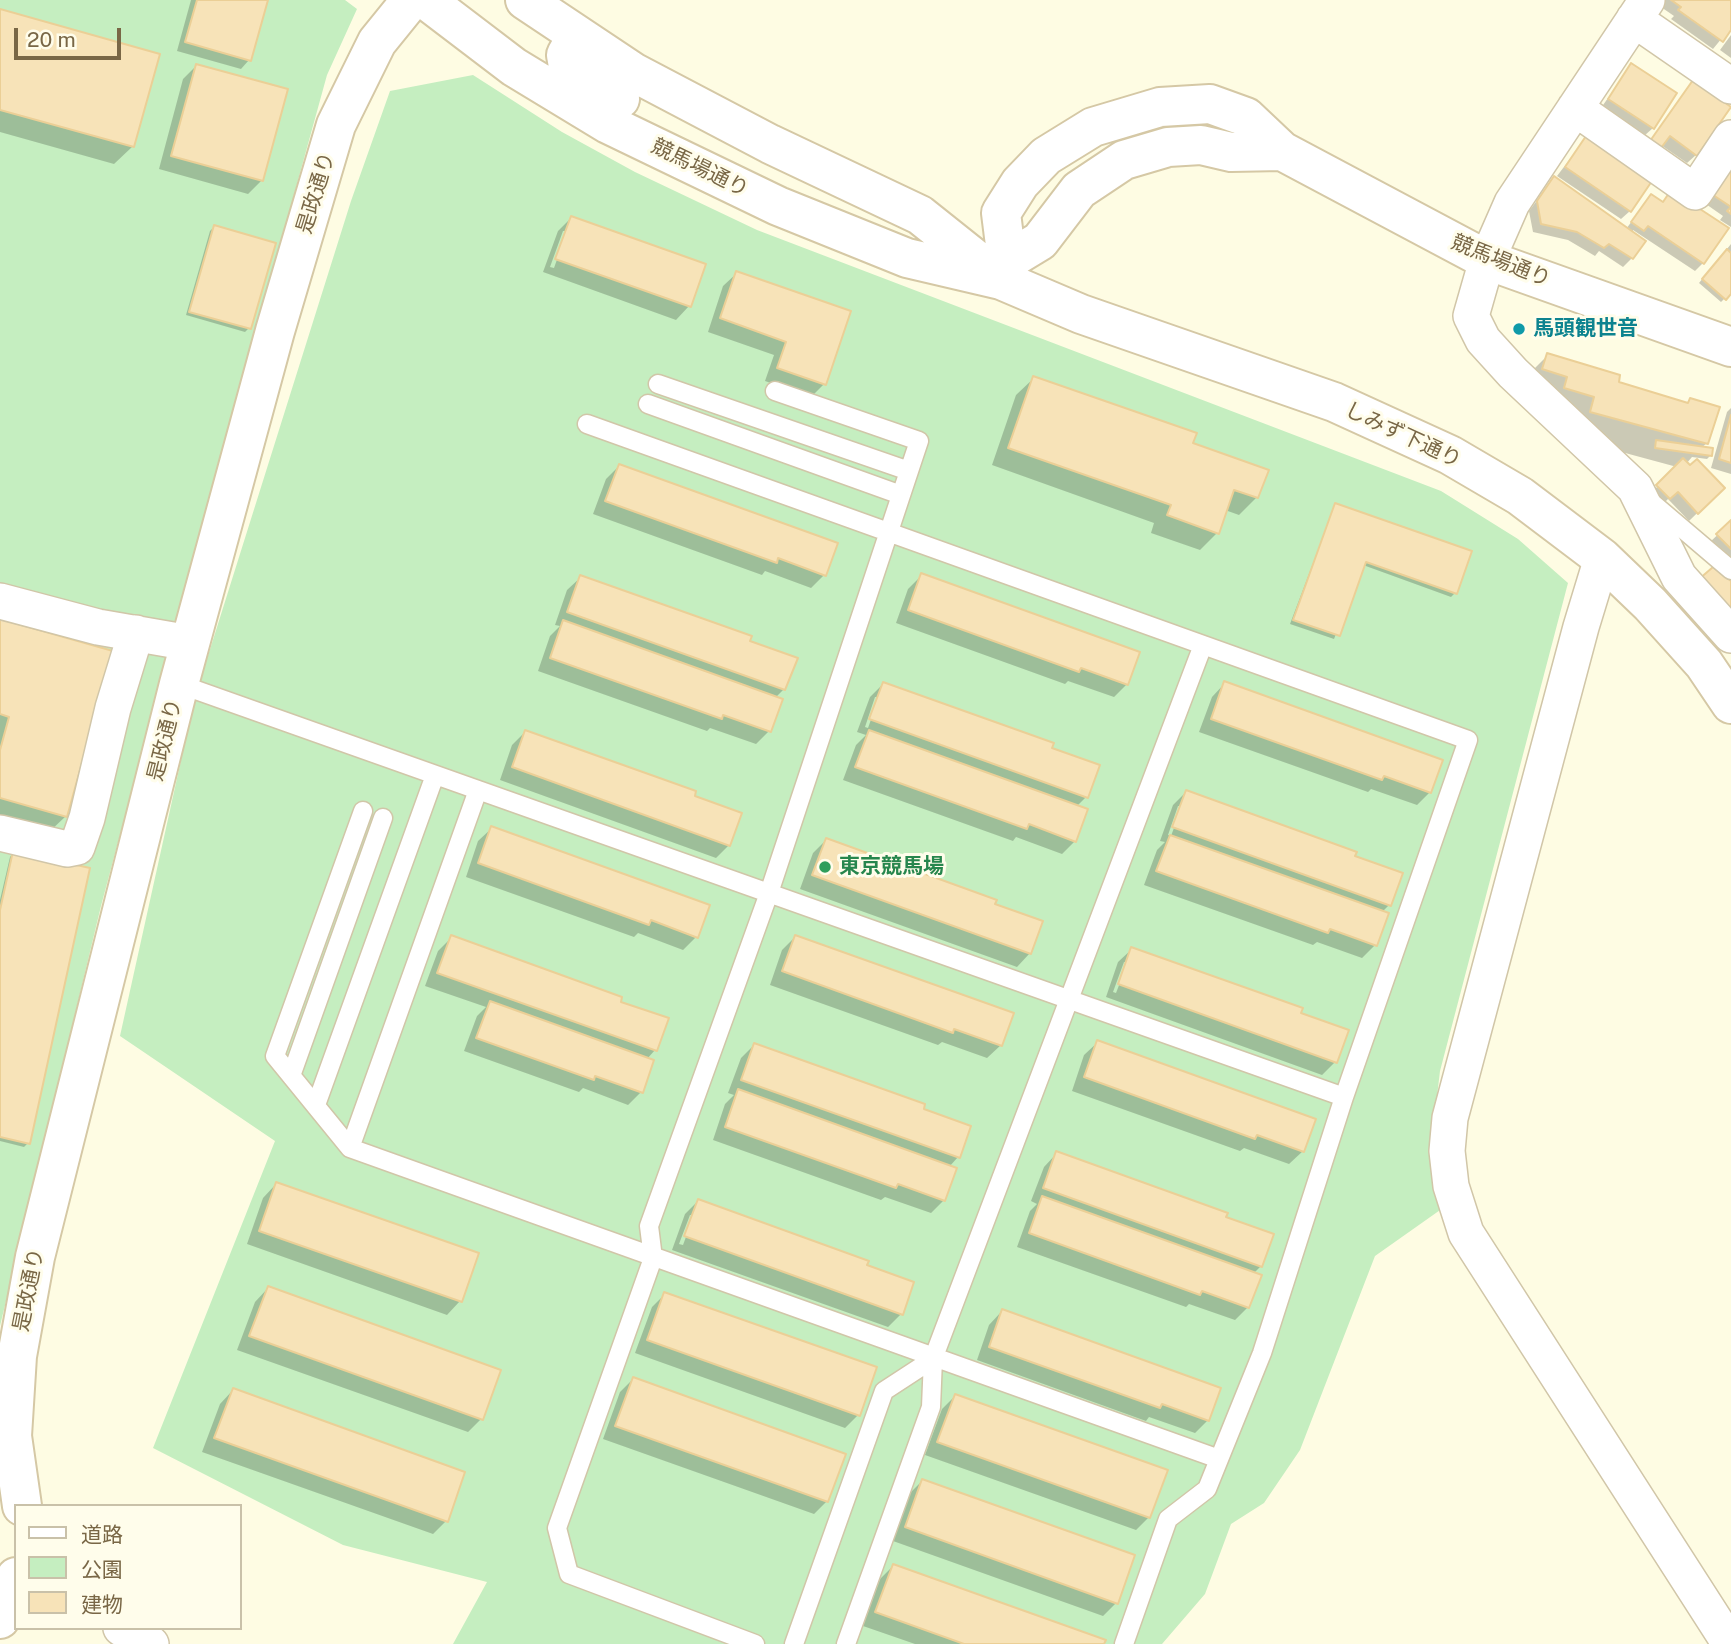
<!DOCTYPE html>
<meta charset="utf-8">
<style>
body{margin:0}
#map{position:relative;width:1731px;height:1644px;overflow:hidden;background:#fefce3;font-family:"Public Sans","Noto Sans JP",sans-serif}
canvas{display:block}
.legend{position:absolute;left:14px;top:1504px;width:228px;height:126px;box-sizing:border-box;background:#fffdeb;border:2px solid #c9c1a9;margin:0;padding:9px 12px;list-style:none;font-size:21px;color:#796746}
.legend li{display:flex;align-items:center;gap:14px;height:35px}
.legend b{width:35px;border:2px solid #c9c1a9}
.scale{position:absolute;left:14px;top:28px;width:107px;height:32px;box-sizing:border-box;border:4px solid #796746;border-top:0;padding-left:9px;font-size:21px;line-height:24px;white-space:nowrap;color:#796746;-webkit-text-stroke:5px #fffdeb;paint-order:stroke}
</style>
<div id="map">
<canvas width="1731" height="1644"></canvas>
<ul class="legend">
<li><b style="height:9px;background:#fff"></b>道路</li>
<li><b style="height:19px;background:#c5eec0"></b>公園</li>
<li><b style="height:19px;background:#f7e3b8"></b>建物</li>
</ul>
<div class="scale">20 m</div>
</div>
<script>
const ctx = document.querySelector('canvas').getContext('2d');
ctx.lineJoin = 'round';
function fill(path, color) {
  ctx.fillStyle = color;
  ctx.fill(path, 'evenodd');
}
function shape(rows) {
  const path = new Path2D();
  for (const r of rows) {
    path.moveTo(r[0], r[1]);
    for (let i = 2; i < r.length; i += 2) path.lineTo(r[i], r[i + 1]);
  }
  return path;
}
function stroke(path, color, width, dash) {
  ctx.strokeStyle = color;
  ctx.lineWidth = width;
  ctx.lineCap = dash ? 'butt' : 'round';
  ctx.setLineDash(dash || []);
  ctx.stroke(path);
}
function label(font, color, halo, rows, align = 'center') {
  ctx.font = font + ' "Public Sans","Noto Sans JP",sans-serif';
  ctx.lineWidth = 6;
  ctx.setLineDash([]);
  ctx.textBaseline = 'middle';
  ctx.strokeStyle = halo;
  ctx.fillStyle = color;
  for (const [text, x, y, turn = 0] of rows) {
    ctx.save();
    ctx.translate(x, y);
    ctx.rotate((+turn || 0) * Math.PI / 180);
    ctx.textAlign = isNaN(turn) ? turn : align;
    if (halo) ctx.strokeText(text, 0, 0);
    ctx.fillText(text, 0, 0);
    ctx.restore();
  }
}
fill(shape([
 [0,0,345,0,357,9,327,75,186,587,101,906,0,1326],
 [473,75,562,132,635,172,757,230,1441,491,1518,539,1568,583,1440,1071,1431,1147,1443,1208,1375,1256,1300,1450,1264,1503,1231,1524,1205,1594,1162,1644,453,1644,487,1582,343,1545,153,1448,275,1141,120,1036,195,697,351,201,390,91]
]), '#c5eec0');
fill(shape([
 [191,0,266,0,249,60,241,69,177,51],
 [1666,0,1731,0,1731,27,1713,49,1671,19,1674,16,1661,7],
 [0,11,158,55,132,147,114,164,0,132],
 [1731,35,1731,58,1720,50],
 [1631,65,1653,128,1644,136,1601,108],
 [196,66,262,180,248,194,159,169,183,79],
 [1693,83,1696,155,1687,163,1661,145,1643,150],
 [1586,138,1630,211,1621,219,1557,176],
 [1731,169,1731,227,1720,220,1723,216,1703,202],
 [1554,178,1626,229,1651,196,1661,203,1672,192,1703,263,1695,271,1633,230,1632,258,1623,267,1599,251,1595,256,1568,240,1533,232,1529,211],
 [571,218,704,265,689,306,676,320,543,272,558,231],
 [563,231,567,231,554,268,550,267],
 [214,227,249,328,245,332,186,315,210,231],
 [1731,244,1731,292,1721,302,1699,283],
 [737,273,824,384,811,397,765,381,774,355,708,332,723,286],
 [1548,355,1617,383,1686,404,1690,400,1707,443,1701,448,1711,455,1707,459,1692,457,1686,464,1723,488,1689,521,1668,499,1660,507,1649,495,1677,467,1566,437,1523,380],
 [1034,378,1191,444,1257,497,1239,515,1225,510,1217,533,1200,550,1151,533,1154,523,992,465,1016,395],
 [1731,408,1731,474,1711,468,1727,412],
 [619,466,824,575,811,588,765,571,762,575,593,514,606,479],
 [1335,505,1455,593,1451,597,1363,565,1334,639,1290,624],
 [1731,522,1731,564,1709,543],
 [922,575,1127,684,1114,697,1068,681,1065,684,896,623,908,589],
 [581,577,747,642,784,689,775,698,769,731,756,744,710,728,707,731,538,671,550,636,560,626,555,625,567,590],
 [0,621,66,816,48,833,0,820],
 [1225,683,1430,792,1417,805,1371,789,1368,792,1199,732,1212,697],
 [883,684,1050,749,1086,797,1077,806,1075,841,1062,854,1016,837,1013,841,843,780,856,745,866,735,857,732,870,697],
 [875,697,879,697,868,728,865,727],
 [525,732,693,797,729,845,716,858,500,780,512,745],
 [1186,792,1353,857,1389,905,1382,912,1375,945,1362,958,1317,942,1313,945,1144,885,1157,850,1165,842,1160,841,1173,805],
 [1178,806,1182,806,1171,836,1168,835],
 [492,828,696,937,683,950,638,933,634,937,466,877,478,841],
 [826,840,993,905,1030,953,1017,967,800,889,813,853],
 [13,853,28,1143,24,1147,0,1141,0,900,10,857],
 [795,937,1001,1045,987,1058,942,1042,938,1045,770,985,782,950],
 [451,938,619,1003,655,1050,647,1059,641,1092,628,1105,583,1088,579,1092,464,1051,477,1016,486,1007,425,986,438,951],
 [1132,949,1299,1014,1335,1062,1322,1075,1106,997,1118,962],
 [1124,962,1128,962,1116,993,1113,992],
 [1098,1042,1303,1151,1289,1164,1244,1148,1240,1151,1072,1091,1084,1055],
 [754,1045,922,1110,958,1157,949,1167,944,1200,931,1213,885,1197,881,1200,713,1140,725,1104,734,1095,728,1093,741,1058],
 [1057,1153,1224,1218,1261,1266,1253,1274,1248,1307,1235,1320,1189,1304,1186,1307,1017,1247,1030,1211,1037,1204,1031,1201,1044,1167],
 [276,1184,460,1301,447,1315,247,1244,263,1198],
 [698,1201,865,1266,901,1314,888,1327,672,1250,685,1214],
 [690,1215,694,1215,683,1245,679,1244],
 [268,1288,481,1419,468,1432,237,1350,255,1302],
 [665,1294,858,1415,845,1428,635,1353,652,1307],
 [1002,1311,1208,1420,1195,1433,1149,1417,1146,1421,977,1360,989,1325],
 [633,1379,827,1501,814,1514,603,1439,620,1392],
 [233,1390,446,1521,433,1534,202,1452,220,1404],
 [955,1396,1149,1517,1136,1530,925,1455,942,1409],
 [922,1481,1116,1603,1103,1616,893,1541,909,1494],
 [893,1566,1103,1644,915,1644,863,1626,880,1579]
]), '#0003');
const building = shape([
 [197,0,268,0,251,61,185,42,197,0],
 [1671,0,1731,0,1731,30,1723,42,1678,10,1681,7,1671,0],
 [0,9,160,54,134,147,0,110,0,9],
 [1631,63,1677,93,1654,129,1608,99,1631,63],
 [196,64,288,89,263,181,171,156,196,64],
 [1693,80,1731,107,1697,156,1670,136,1661,148,1650,141,1693,80],
 [1586,136,1654,178,1631,212,1565,167,1586,136],
 [1731,167,1731,214,1727,211,1731,207,1710,193,1731,167],
 [1554,176,1646,241,1633,259,1609,244,1604,248,1577,232,1541,224,1537,201,1554,176],
 [1671,190,1729,228,1704,264,1648,226,1644,231,1631,222,1651,194,1663,202,1671,190],
 [571,216,706,264,691,307,555,259,571,216],
 [214,225,276,243,251,329,189,312,214,225],
 [1727,249,1731,253,1731,294,1726,300,1702,279,1727,249],
 [736,271,851,311,826,385,777,368,786,342,720,318,736,271],
 [1547,353,1620,375,1619,382,1688,403,1690,398,1720,407,1708,444,1590,412,1594,397,1564,388,1567,377,1542,369,1547,353],
 [1033,376,1197,433,1193,443,1269,470,1258,498,1234,490,1219,534,1167,515,1171,505,1008,448,1033,376],
 [1731,415,1731,463,1719,459,1731,415],
 [1656,440,1713,448,1712,456,1655,448,1656,440],
 [1683,458,1690,465,1697,459,1725,488,1698,514,1678,492,1670,499,1656,485,1683,458],
 [619,464,838,543,826,576,778,558,777,563,605,501,619,464],
 [1335,503,1472,551,1457,594,1366,562,1340,636,1293,620,1335,503],
 [1731,520,1731,549,1716,534,1731,520],
 [1713,567,1731,581,1731,618,1698,580,1713,567],
 [921,573,1140,652,1128,685,1081,668,1079,672,908,610,921,573],
 [580,575,752,636,750,641,798,658,785,690,567,612,580,575],
 [0,619,113,651,67,817,0,798,0,750,9,717,0,714,0,619],
 [563,620,783,699,771,732,723,715,722,719,550,658,563,620],
 [1224,681,1443,760,1431,793,1384,776,1382,780,1211,719,1224,681],
 [883,682,1054,743,1052,748,1100,765,1088,798,869,719,883,682],
 [525,730,696,791,695,796,742,813,730,846,512,767,525,730],
 [869,730,1088,809,1076,842,1029,824,1027,829,855,767,869,730],
 [1186,790,1357,852,1355,856,1403,873,1391,906,1172,827,1186,790],
 [491,826,710,905,698,938,651,920,649,925,478,863,491,826],
 [1170,835,1389,913,1377,946,1330,929,1328,933,1156,871,1170,835],
 [826,838,997,900,995,904,1043,921,1031,954,812,875,826,838],
 [13,851,90,868,30,1144,0,1137,0,910,13,851],
 [451,935,622,997,621,1002,669,1018,657,1051,437,973,451,935],
 [795,935,1014,1013,1002,1046,954,1029,953,1033,782,971,795,935],
 [1131,947,1303,1008,1301,1013,1349,1030,1337,1063,1118,984,1131,947],
 [490,1001,654,1060,643,1093,595,1076,594,1080,476,1038,490,1001],
 [1097,1040,1316,1119,1304,1152,1257,1135,1255,1139,1084,1077,1097,1040],
 [754,1043,925,1104,924,1109,971,1126,960,1158,741,1080,754,1043],
 [738,1089,957,1168,945,1201,898,1184,896,1188,725,1127,738,1089],
 [1056,1151,1228,1213,1226,1217,1274,1234,1262,1267,1043,1188,1056,1151],
 [276,1182,479,1253,462,1302,259,1231,276,1182],
 [1042,1196,1262,1275,1249,1308,1202,1291,1200,1295,1029,1233,1042,1196],
 [698,1199,869,1261,867,1265,914,1282,903,1315,684,1236,698,1199],
 [268,1286,501,1370,483,1420,249,1336,268,1286],
 [664,1292,877,1367,860,1416,647,1340,664,1292],
 [1002,1309,1221,1388,1209,1421,1162,1404,1160,1408,989,1347,1002,1309],
 [633,1377,846,1454,828,1502,615,1426,633,1377],
 [233,1388,465,1472,448,1522,214,1438,233,1388],
 [955,1394,1168,1470,1150,1518,937,1442,955,1394],
 [922,1479,1135,1555,1118,1604,905,1527,922,1479],
 [893,1564,1106,1640,1104,1644,964,1644,875,1612,893,1564]
]);
fill(building, '#f7e3b8');
stroke(building, '#ebcf96', 2);
const lane = shape([
 [658,384,909,471],
 [648,404,901,495],
 [587,424,1468,740,1344,1097,1262,1353,1207,1489,1168,1519,1124,1644],
 [1651,502,1731,570],
 [179,684,1344,1097],
 [363,811,275,1056,350,1148,1219,1459],
 [291,1076,383,818],
 [316,1105,435,775],
 [350,1148,478,790],
 [755,1644,569,1574,557,1528,653,1258,649,1226,769,893,919,441,775,391],
 [794,1644,884,1391,933,1359],
 [846,1644,931,1407,933,1359,1203,645]
]);
const street = shape([
 [1647,0,1512,203,1487,260,1471,316,1483,340,1513,373,1635,488,1679,577,1731,635],
 [1634,19,1731,86],
 [1575,108,1695,192,1731,138],
 [1602,558,1581,627,1450,1118,1447,1151,1451,1186,1466,1233,1730,1644],
 [0,601,98,627,190,643],
 [0,833,67,849,77,847,87,818,113,708,136,633],
 [121,1628,151,1644]
]);
const secondary = shape([
 [426,0,514,67,608,124,778,206,907,258,1001,280,1081,314,1334,402,1450,455,1520,496,1602,558,1650,604,1704,664,1731,704],
 [525,0,633,72,770,144,920,215,994,274],
 [589,43,571,46,566,55,568,66,620,99],
 [1007,261,1040,241,1079,190,1124,160,1168,147,1201,145,1231,152,1282,151],
 [1001,280,1007,261,1001,213,1020,183,1046,156,1093,127,1160,107,1210,104,1246,117,1282,151,1487,260,1731,347],
 [22,1506,12,1436,17,1356,35,1257,179,684,275,331,336,125,377,42,411,0],
 [0,1619,16,1577]
]);
stroke(lane, '#d1c6a8', 21);
stroke(street, '#d1c6a8', 38);
stroke(secondary, '#d5c8a5', 42);
stroke(lane, '#fff', 18);
stroke(street, '#fff', 35);
stroke(secondary, '#fff', 38);
for (const [x, y, r, color] of [
 [1519,329,7,"#0f9aa8"],
 [825,867,7,"#2e9e5b"]
]) {
  const dot = new Path2D();
  dot.arc(x, y, r, 0, 2 * Math.PI);
  ctx.fillStyle = color;
  ctx.fill(dot);
  stroke(dot, '#fffdeb', 2.5);
}
label('21px', '#796746', '#fffdeb', [
 ["競馬場通り",700,168,26],
 ["是政通り",316,193,-73],
 ["競馬場通り",1501,261,22],
 ["しみず下通り",1403,435,25],
 ["是政通り",165,740,-76],
 ["是政通り",29,1290,-79]
]);
label('bold 21px', '#0d838f', '#fffdeb', [
 ["馬頭観世音",1533,329]
], 'left');
label('bold 21px', '#27864d', '#fffdeb', [
 ["東京競馬場",839,867]
], 'left');
</script>
